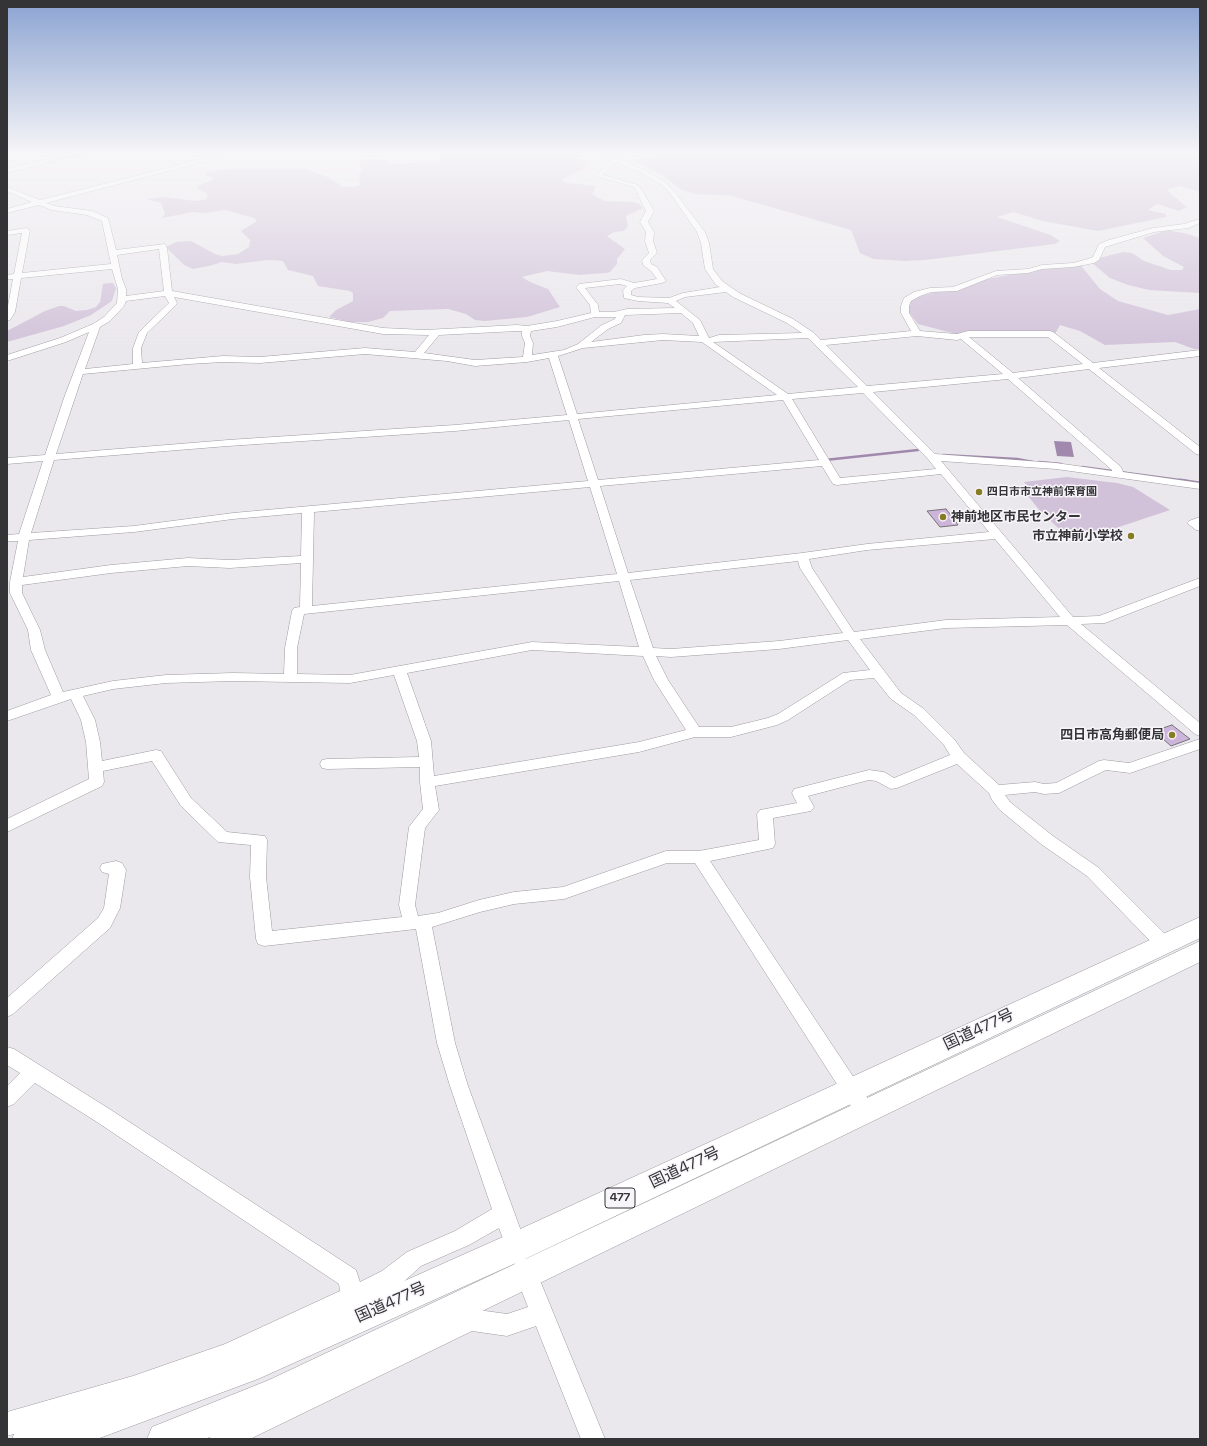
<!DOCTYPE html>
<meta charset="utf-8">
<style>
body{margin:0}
#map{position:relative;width:1207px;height:1446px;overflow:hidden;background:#ebe8ed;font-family:"Space Grotesk",sans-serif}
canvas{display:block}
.frame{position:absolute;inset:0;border:8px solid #343335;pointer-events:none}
</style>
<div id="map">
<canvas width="1207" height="1446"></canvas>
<div class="frame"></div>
</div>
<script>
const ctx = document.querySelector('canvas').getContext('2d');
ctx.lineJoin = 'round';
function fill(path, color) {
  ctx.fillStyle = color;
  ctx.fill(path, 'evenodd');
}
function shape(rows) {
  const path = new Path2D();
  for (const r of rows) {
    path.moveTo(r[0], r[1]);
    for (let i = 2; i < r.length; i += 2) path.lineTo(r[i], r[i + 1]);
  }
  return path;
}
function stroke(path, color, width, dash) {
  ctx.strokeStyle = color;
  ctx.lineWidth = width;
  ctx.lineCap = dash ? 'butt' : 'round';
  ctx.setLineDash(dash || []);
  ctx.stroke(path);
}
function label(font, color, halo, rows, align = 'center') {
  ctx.font = font + ' "Space Grotesk","Noto Sans JP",sans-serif';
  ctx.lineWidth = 3;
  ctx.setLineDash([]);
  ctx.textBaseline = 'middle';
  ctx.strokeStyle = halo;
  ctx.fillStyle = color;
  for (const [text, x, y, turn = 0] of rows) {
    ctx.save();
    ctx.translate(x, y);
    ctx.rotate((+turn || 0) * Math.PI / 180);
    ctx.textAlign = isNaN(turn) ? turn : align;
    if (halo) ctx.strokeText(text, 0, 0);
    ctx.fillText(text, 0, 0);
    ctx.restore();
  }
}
fill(shape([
 [463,152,567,152,581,160,586,165,583,169,561,180,568,183,596,186,592,194,604,201,633,202,639,204,643,208,626,216,628,226,624,231,614,232,607,236,625,249,617,259,617,264,610,272,606,273,579,275,547,271,522,277,530,282,548,289,560,307,527,317,485,321,475,320,466,314,448,309,390,311,383,318,368,322,350,322,329,317,336,310,353,301,353,293,350,291,318,286,313,276,288,270,283,261,268,260,236,264,222,262,209,266,193,269,184,265,166,247,176,242,191,241,215,254,222,256,238,254,249,247,250,240,241,231,257,221,254,218,225,210,205,213,193,212,162,218,165,214,161,203,147,199,164,197,195,201,207,199,207,194,197,188,199,185,213,180,213,178,206,175,206,173,226,169,306,169,330,178,342,187,354,187,360,185,359,174,362,170,359,164,361,161,368,159,387,160,392,163,402,164,440,160,444,153],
 [671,152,1200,152,1200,192,1180,186,1168,189,1169,192,1187,207,1179,211,1157,204,1148,210,1166,214,1166,217,1098,231,1043,221,1013,212,997,217,1051,235,1060,241,1055,244,925,260,905,261,873,259,860,253,851,230,732,196,696,194,682,190,661,174,636,162,637,159,667,154],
 [1167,230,1188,234,1200,238,1200,293,1149,290,1128,285,1110,278,1092,263,1095,259,1123,252,1132,253,1144,261,1171,270,1182,270,1184,267,1163,256,1143,238],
 [1078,262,1100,289,1118,301,1168,315,1200,309,1200,349,1194,349,1175,342,1105,345,1080,331,1060,325,1055,334,956,334,918,324,905,307,910,299,972,282],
 [109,283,113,283,116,288,112,301,91,315,64,326,7,342,7,331,45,311,59,306,64,306,76,311,87,310,96,307,100,302,103,284],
 [1067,477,1117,483,1133,487,1170,510,1080,540,1069,538,1040,511,1024,491,1028,488,1024,482]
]), '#d1c2d9');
fill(shape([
 [1054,441,1071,442,1074,457,1057,456]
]), '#a189ae');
stroke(shape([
 [51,161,89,152]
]), '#a189ae', 2);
stroke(shape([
 [943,455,1017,459,1033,462],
 [825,460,918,450],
 [1039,462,1061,464],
 [1082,467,1187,481]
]), '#a189ae', 2.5);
stroke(shape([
 [1180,480,1200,483]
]), '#a189ae', 3);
const building = shape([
 [946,509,954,519,958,525,940,527,927,511,946,509],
 [1172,725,1190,739,1171,746,1154,731,1172,725]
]);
fill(building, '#ccb4da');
stroke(building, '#767378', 1);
const minor = shape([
 [76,152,86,152,7,173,7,169,76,152],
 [221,152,230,152,195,164,46,203,54,206,92,211,108,218,116,250,165,244,167,248,172,291,383,328,425,330,517,325,527,326,557,321,591,313,590,305,576,287,579,284,621,279,634,283,657,279,651,271,643,265,642,260,649,253,645,241,646,232,640,222,646,211,637,192,634,187,596,176,607,163,612,160,596,152,604,152,646,171,666,183,674,191,705,232,709,243,713,269,722,281,739,293,793,319,814,333,821,340,911,331,901,313,901,306,904,298,914,292,930,288,953,287,996,271,1028,269,1042,265,1073,263,1088,259,1093,257,1099,244,1109,240,1153,228,1184,224,1200,219,1200,223,1188,228,1154,232,1105,247,1099,260,1094,263,1073,267,1042,269,1028,273,997,275,957,291,931,292,920,296,911,301,909,306,909,313,920,331,957,334,968,331,1050,331,1053,332,1093,363,1200,350,1200,356,1099,368,1200,447,1200,455,1196,454,1089,369,1018,378,1121,467,1123,472,1200,483,1200,489,1056,469,941,461,1073,617,1099,616,1200,578,1200,586,1105,623,1081,624,1200,723,1200,736,1195,734,1067,625,946,628,860,639,901,693,924,709,954,739,964,753,999,785,1035,782,1044,784,1056,783,1099,761,1104,760,1129,763,1200,739,1200,749,1130,773,1106,770,1059,793,1044,794,1035,792,1005,795,1010,802,1053,836,1099,868,1170,939,1172,944,1170,949,1164,951,1158,949,1087,876,1041,844,1000,810,992,800,989,793,957,764,897,788,891,789,876,781,869,780,808,796,814,807,811,811,773,818,775,844,773,848,710,861,872,1105,875,1111,872,1117,865,1120,858,1117,695,863,667,863,564,899,514,904,480,912,432,927,455,1043,468,1086,528,1250,524,1257,517,1261,510,1257,499,1228,469,1245,421,1266,398,1287,364,1302,365,1306,362,1314,354,1317,346,1314,345,1311,228,1365,133,1398,7,1436,7,1412,133,1376,225,1344,340,1291,339,1284,97,1122,35,1083,14,1104,7,1107,7,1086,20,1073,7,1065,7,1047,14,1049,111,1110,356,1270,360,1282,382,1271,407,1252,455,1231,492,1209,450,1086,437,1043,416,929,264,946,258,944,256,939,250,877,251,845,218,842,181,806,152,761,103,771,104,782,102,786,7,832,7,819,89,779,86,742,81,720,71,699,7,721,7,711,51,695,31,650,28,630,10,593,10,582,18,541,7,541,7,535,19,534,43,461,7,464,7,458,45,455,64,398,89,332,66,342,7,361,7,355,60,338,93,324,104,317,117,303,118,289,112,269,21,278,15,312,10,320,7,321,7,311,13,279,7,279,7,275,14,274,22,233,7,235,7,231,26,228,30,230,22,273,111,264,102,221,87,215,52,210,39,205,7,213,7,209,32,202,7,191,7,187,40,200,191,162,221,152],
 [618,163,642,173,662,185,670,193,697,232,701,243,705,269,716,285,720,287,683,293,669,298,638,297,631,295,631,291,635,288,662,283,666,281,657,267,651,264,650,260,657,253,653,241,654,232,648,222,654,211,643,192,638,185,603,175,611,165,618,163],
 [159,249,164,291,126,296,126,289,122,279,117,255,159,249],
 [620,284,627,286,623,290,624,298,638,301,668,303,675,308,627,309,614,312,599,312,598,305,585,288,620,284],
 [726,292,733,297,787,323,802,333,719,335,709,338,700,320,676,301,685,297,726,292],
 [165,296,169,303,139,332,133,348,133,364,85,369,100,327,110,321,124,306,126,301,165,296],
 [174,297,383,334,429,335,415,352,365,348,260,357,223,356,142,363,141,348,147,333,176,305,177,303,174,297],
 [681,313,693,323,699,336,663,334,644,335,591,342,608,329,621,323,625,315,681,313],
 [595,317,616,317,615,319,602,325,578,344,564,350,532,355,533,343,530,336,531,331,557,327,595,317],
 [517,331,522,331,522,336,525,343,523,357,475,360,424,353,439,335,517,331],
 [917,336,957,340,961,339,1003,374,867,386,826,345,917,336],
 [969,337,1048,337,1083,364,1013,373,969,337],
 [808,338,858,387,788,394,713,342,808,338],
 [663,340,702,342,777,395,577,414,558,356,583,348,663,340],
 [365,354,447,361,475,366,527,362,549,358,567,415,455,425,228,440,56,454,83,374,189,364,223,362,260,363,365,354],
 [1008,379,1112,470,1112,471,1056,463,935,454,873,392,1008,379],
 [863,393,928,459,936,469,840,478,792,399,863,393],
 [783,400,819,460,598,480,578,419,783,400],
 [569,420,588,481,233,513,134,526,31,533,54,460,228,446,455,431,569,420],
 [822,466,833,484,837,485,941,474,989,532,867,544,802,553,628,573,600,486,822,466],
 [590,487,617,574,312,606,314,512,590,487],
 [302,513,301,556,230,560,188,558,111,565,23,577,29,540,134,532,233,519,302,513],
 [995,539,1060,617,946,620,854,632,812,568,809,559,867,550,995,539],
 [798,561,800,568,843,633,779,641,671,649,653,648,630,580,798,561],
 [301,563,300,607,294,608,292,611,285,648,284,674,233,673,166,675,113,681,63,692,45,650,40,630,22,593,22,585,111,573,188,566,230,568,301,563],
 [619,581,639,647,532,642,350,675,297,674,297,648,304,614,619,581],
 [848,640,870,670,843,673,778,714,768,718,731,727,699,727,668,680,656,656,671,657,779,649,848,640],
 [532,650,643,656,654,680,686,730,639,742,434,776,431,741,407,673,532,650],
 [394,675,417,741,419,757,327,759,322,760,320,764,322,768,327,769,420,767,420,782,423,809,409,827,399,905,402,917,272,931,266,877,267,840,265,836,227,832,191,798,161,751,156,750,102,761,100,742,95,720,83,696,113,689,166,683,233,681,350,683,394,675],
 [874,678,891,699,914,715,944,745,950,755,894,778,884,772,869,770,794,789,792,793,797,803,760,810,757,814,759,840,699,851,666,851,563,887,514,892,479,900,438,913,418,916,415,905,425,828,439,810,435,786,639,752,695,737,731,737,777,725,788,720,850,680,874,678],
 [1200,517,1200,531,1196,530,1187,523,1189,521,1200,517],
 [116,861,122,863,126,870,120,908,110,928,13,1014,7,1017,7,998,98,918,104,908,109,874,102,872,100,868,102,864,116,861],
 [524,1258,532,1261,605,1439,581,1439,536,1326,507,1336,472,1331,250,1439,209,1439,213,1431,231,1424,463,1312,471,1309,507,1314,528,1307,513,1269,516,1261,524,1258]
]);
const highway = shape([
 [1200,917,1200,938,527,1258,258,1379,97,1439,12,1439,17,1427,29,1422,98,1405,243,1353,505,1236,1200,917],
 [1200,941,1200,962,291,1404,205,1439,147,1439,152,1427,269,1380,1200,941]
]);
stroke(minor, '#9d9a9f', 1);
stroke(highway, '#9d9a9f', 1);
fill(minor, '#fff');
fill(highway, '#fff');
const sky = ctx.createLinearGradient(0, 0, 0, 354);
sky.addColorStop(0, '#8ba3d1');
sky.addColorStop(0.43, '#f6f5f7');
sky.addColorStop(1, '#f6f5f700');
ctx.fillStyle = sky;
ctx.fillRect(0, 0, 1207, 354);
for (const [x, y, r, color] of [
 [979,492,4,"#857c23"],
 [943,517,4,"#857c23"],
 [1131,536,4,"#857c23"],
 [1172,735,4,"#857c23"]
]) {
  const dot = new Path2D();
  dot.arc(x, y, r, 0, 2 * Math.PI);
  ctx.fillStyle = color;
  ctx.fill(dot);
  stroke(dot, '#f8f5fa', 1.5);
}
label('bold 11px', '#343335', '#f8f5fa', [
 ["四日市市立神前保育園",987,492]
], 'left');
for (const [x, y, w] of [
 [620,1198,30]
]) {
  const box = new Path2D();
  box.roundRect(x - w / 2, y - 10, w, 20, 3);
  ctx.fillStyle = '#f8f5fa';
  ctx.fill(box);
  stroke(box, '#343335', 1);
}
label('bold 12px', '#343335', null, [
 ["477",620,1198]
]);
label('bold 13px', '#343335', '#f8f5fa', [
 ["神前地区市民センター",951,517,"left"],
 ["市立神前小学校",1123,536],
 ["四日市高角郵便局",1164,735]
], 'right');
label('16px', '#343335', '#f8f5fa', [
 ["国道477号",979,1030,-25],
 ["国道477号",685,1168,-25],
 ["国道477号",391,1303,-24]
]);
</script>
